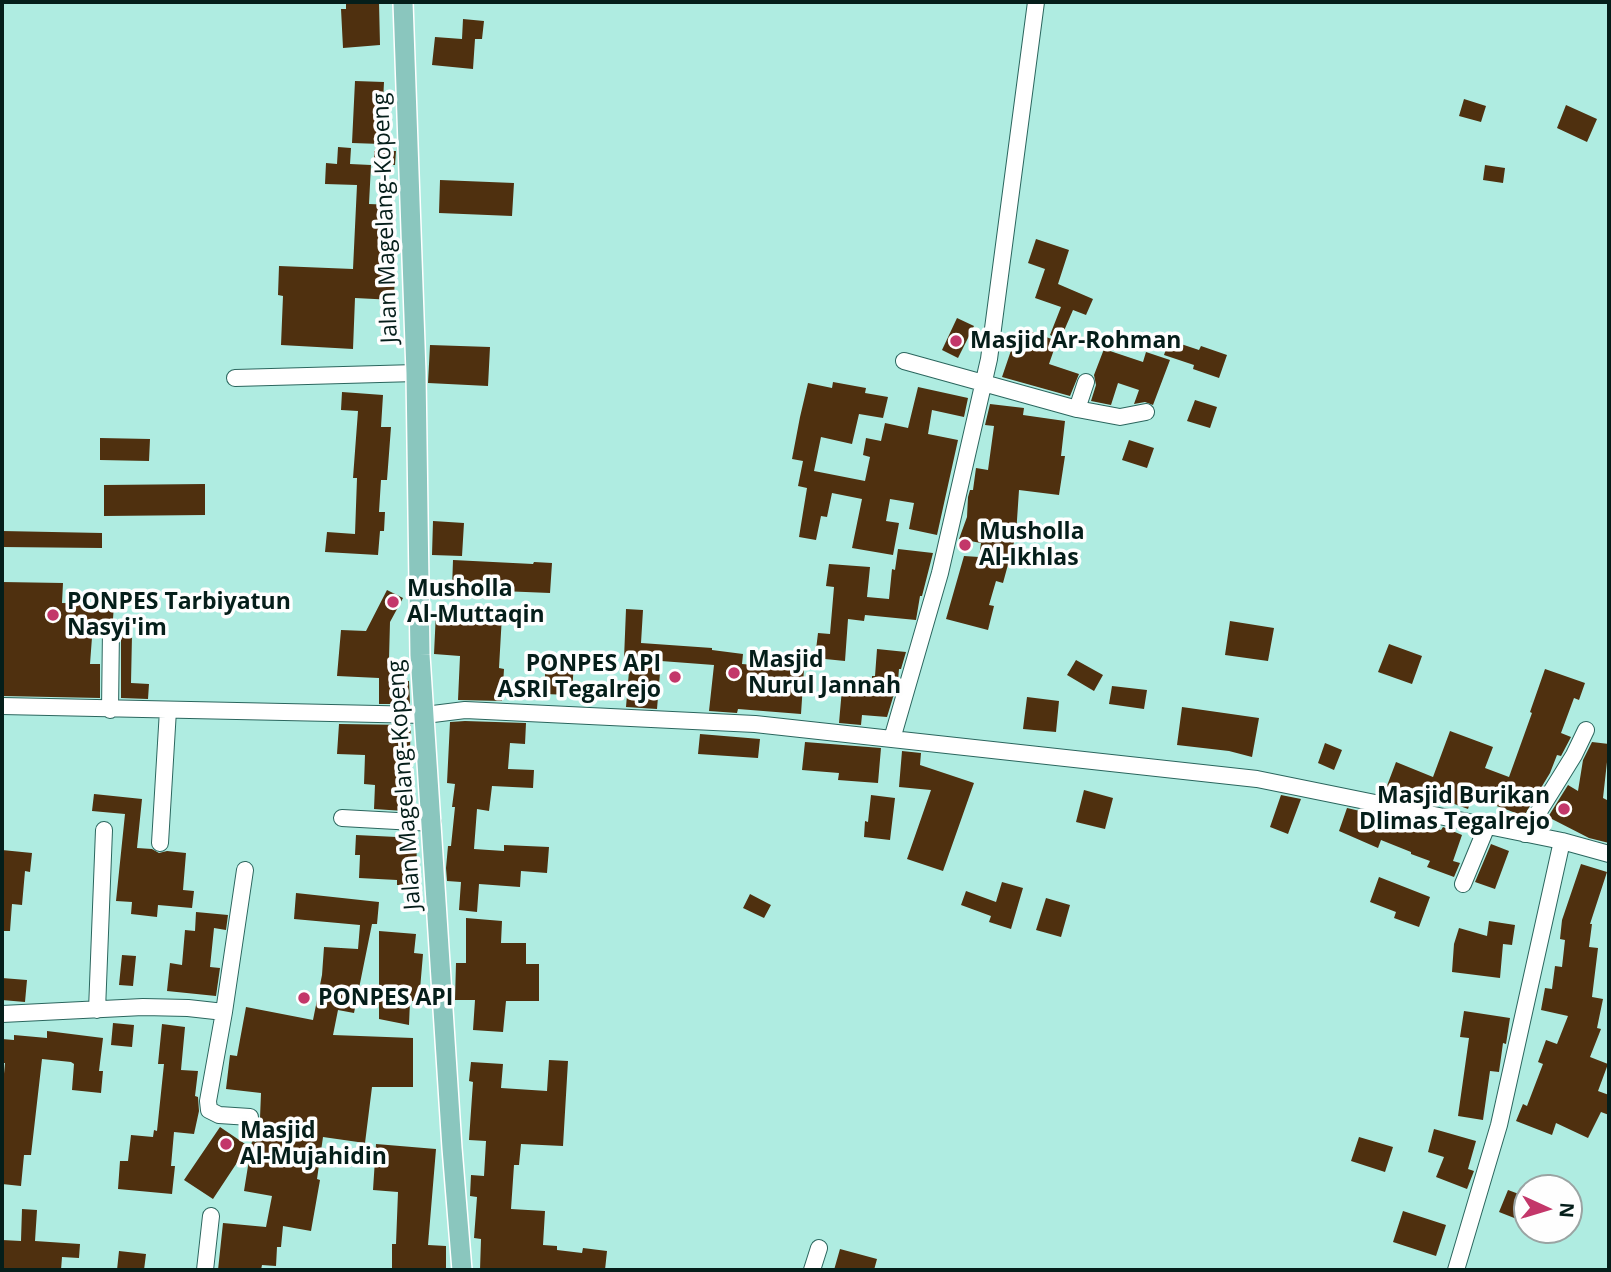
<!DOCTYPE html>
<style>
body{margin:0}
#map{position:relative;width:1611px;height:1272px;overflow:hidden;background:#afece1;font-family:"Open Sans",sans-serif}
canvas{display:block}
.frame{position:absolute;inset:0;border:4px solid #051e1a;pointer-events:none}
.north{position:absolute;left:1513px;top:1174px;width:70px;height:70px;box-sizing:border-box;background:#fefefe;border:2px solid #9aa4a3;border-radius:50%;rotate:94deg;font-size:19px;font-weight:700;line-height:28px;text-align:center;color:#051e1a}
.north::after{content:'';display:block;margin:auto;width:24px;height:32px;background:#c3376a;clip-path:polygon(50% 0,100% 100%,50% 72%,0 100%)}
</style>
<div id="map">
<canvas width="1611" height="1272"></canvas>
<div class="frame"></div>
<div class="north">N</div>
</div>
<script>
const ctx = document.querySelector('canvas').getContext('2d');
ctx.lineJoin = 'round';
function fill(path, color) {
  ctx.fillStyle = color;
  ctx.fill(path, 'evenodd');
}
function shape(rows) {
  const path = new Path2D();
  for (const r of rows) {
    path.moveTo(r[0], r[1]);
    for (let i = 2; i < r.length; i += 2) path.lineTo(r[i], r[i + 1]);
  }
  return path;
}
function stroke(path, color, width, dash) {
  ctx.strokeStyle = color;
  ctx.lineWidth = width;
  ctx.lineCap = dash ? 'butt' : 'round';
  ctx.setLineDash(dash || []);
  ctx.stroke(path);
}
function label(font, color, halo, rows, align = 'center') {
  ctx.font = font + ' "Open Sans",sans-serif';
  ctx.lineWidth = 7;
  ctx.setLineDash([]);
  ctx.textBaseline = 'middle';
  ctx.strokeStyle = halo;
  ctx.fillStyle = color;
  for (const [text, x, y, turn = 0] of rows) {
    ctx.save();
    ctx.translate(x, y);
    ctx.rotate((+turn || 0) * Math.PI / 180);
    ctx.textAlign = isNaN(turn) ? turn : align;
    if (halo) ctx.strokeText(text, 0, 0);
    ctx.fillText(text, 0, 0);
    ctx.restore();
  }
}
fill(shape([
 [346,2,379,2,380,45,343,48,341,9,346,9],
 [463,19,484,21,482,39,475,39,473,69,432,65,435,37,462,39],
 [355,81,384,82,381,144,352,143],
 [1464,99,1486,106,1481,122,1459,116],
 [1566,105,1597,119,1587,142,1557,128],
 [338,147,351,148,350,164,371,165,369,204,393,205,390,271,395,271,394,300,355,298,353,349,281,345,283,296,278,295,279,266,353,269,357,185,325,184,326,163,337,164],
 [374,151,396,151,395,165,374,164],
 [1485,165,1505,168,1503,183,1483,180],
 [440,180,514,183,512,216,439,213],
 [1036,239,1069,250,1058,284,1093,299,1086,315,1073,310,1060,340,1050,335,1061,307,1035,298,1045,269,1028,263],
 [957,318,974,326,958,358,942,350],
 [1019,327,1057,341,1049,364,1079,374,1070,396,1002,377],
 [1169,340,1199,350,1201,346,1227,355,1219,378,1193,369,1194,365,1164,355],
 [430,345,490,347,488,386,428,383],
 [1104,349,1143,362,1146,352,1170,360,1153,405,1145,402,1134,404,1139,390,1118,383,1111,405,1091,401,1096,385,1094,375],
 [833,382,866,388,865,393,888,397,883,418,859,414,852,444,821,437,814,471,865,481,870,457,863,455,866,438,881,441,885,423,908,428,918,387,968,398,964,417,932,410,928,434,958,440,937,535,909,529,914,503,890,499,886,521,899,523,893,555,852,548,862,499,832,493,827,517,821,516,816,540,799,537,807,488,798,486,803,461,792,459,800,417,808,383,832,388],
 [342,392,383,395,381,427,391,427,387,480,381,480,379,512,385,512,384,531,380,531,378,555,325,552,327,532,355,534,357,478,353,478,358,411,341,410],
 [1195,400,1217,407,1210,428,1187,421],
 [990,404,1024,408,1023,415,1065,421,1061,456,1065,456,1059,495,1019,490,1016,535,1003,583,996,581,989,605,994,606,988,630,946,619,964,556,979,557,981,543,959,539,967,517,968,497,970,490,973,490,976,468,988,470,994,426,985,425],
 [100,438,150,439,149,461,100,460],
 [1129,440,1154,448,1147,468,1122,460],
 [205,484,205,515,104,516,104,485],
 [433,521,464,523,462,556,432,555],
 [2,531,102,533,102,548,2,547],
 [898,549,933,553,922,596,920,596,916,620,865,615,864,621,848,619,845,661,815,658,818,633,830,634,834,587,826,586,829,564,870,567,867,597,889,599,892,569,895,570],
 [453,560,533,564,534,562,552,563,550,593,452,589],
 [2,582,63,583,62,603,114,604,113,619,107,620,102,625,93,624,90,664,100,664,100,698,2,696],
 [387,590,403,598,390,622,389,659,392,659,391,681,409,681,410,704,379,704,379,678,337,676,341,630,366,631],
 [626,609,643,610,641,643,712,648,712,650,743,654,742,664,804,669,801,714,738,709,737,713,709,711,714,665,661,661,657,709,626,707,630,659,624,659],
 [436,612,502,615,499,668,504,669,502,701,458,700,460,656,434,654],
 [1230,621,1274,628,1268,661,1225,655],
 [121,635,132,635,131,683,149,684,148,699,121,698],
 [1389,644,1422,656,1412,684,1378,672],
 [877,649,906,652,901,669,899,669,898,681,887,717,862,715,861,725,839,723,843,677,872,680,872,676,875,676],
 [546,659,574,660,572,695,544,694],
 [1076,660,1103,675,1094,691,1067,675],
 [1545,669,1585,683,1579,700,1574,698,1561,733,1571,737,1561,756,1557,755,1550,773,1524,816,1472,797,1468,809,1411,788,1407,799,1385,791,1396,762,1433,777,1450,731,1493,747,1485,768,1509,777,1532,713,1530,712],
 [1112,686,1147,690,1144,709,1109,704],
 [1027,697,1059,701,1056,732,1023,729],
 [1182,707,1259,718,1252,757,1229,751,1177,745],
 [465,721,526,723,525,744,510,743,508,769,534,770,533,788,492,786,489,811,477,809,474,849,504,851,504,845,549,847,547,873,521,871,520,887,479,884,477,912,459,910,461,882,447,881,446,868,448,846,451,846,455,807,452,807,455,784,447,783,450,722],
 [339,724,411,725,410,748,405,748,404,811,374,809,375,785,364,784,365,755,337,754],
 [700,734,760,739,758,758,698,754],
 [805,742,881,748,878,783,838,780,839,773,802,770],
 [1592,742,1609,744,1603,798,1609,801,1609,843,1589,838,1548,817,1568,785,1578,791,1583,760],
 [1325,743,1342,750,1334,770,1318,763],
 [902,751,921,753,920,765,974,783,943,871,907,859,931,790,899,787],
 [1084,790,1113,798,1105,829,1076,822],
 [94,794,142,799,137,848,152,849,159,853,167,851,186,853,183,890,194,891,192,908,158,905,157,917,131,914,132,902,116,901,125,814,92,811],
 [871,795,895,798,890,840,864,837,865,821,868,822],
 [1281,795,1301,799,1288,834,1270,827],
 [1347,808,1421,825,1424,824,1441,830,1443,827,1462,835,1453,861,1460,863,1454,877,1427,867,1430,861,1411,854,1411,852,1381,840,1378,848,1339,831],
 [356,835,417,838,416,885,397,885,397,880,359,878,360,855,355,855],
 [1491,844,1509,851,1495,889,1475,882],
 [2,850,32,853,30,872,25,871,22,905,12,904,10,931,2,931],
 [1581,864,1607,872,1590,924,1592,924,1589,947,1598,948,1592,997,1603,999,1597,1028,1601,1029,1590,1057,1608,1064,1598,1091,1609,1095,1609,1115,1601,1112,1588,1138,1556,1123,1552,1135,1516,1121,1523,1104,1527,1106,1543,1064,1538,1062,1546,1040,1557,1044,1568,1016,1541,1010,1545,988,1552,989,1555,966,1562,967,1565,940,1560,939,1562,920],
 [1379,877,1430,897,1419,927,1394,918,1396,912,1370,902],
 [1002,882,1023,888,1011,929,989,922,991,916,961,905,966,891,996,902],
 [296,893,379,902,377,924,372,924,354,1013,338,1010,333,1035,413,1038,413,1087,372,1087,365,1143,323,1137,317,1179,320,1180,311,1231,283,1226,281,1247,277,1247,276,1266,262,1265,261,1270,218,1270,223,1223,266,1227,272,1196,244,1191,252,1141,256,1142,260,1118,261,1093,226,1089,230,1055,237,1056,246,1007,313,1020,322,975,324,947,358,949,360,925,294,919],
 [750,894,771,905,764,918,743,908],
 [1046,898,1070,905,1061,937,1036,930],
 [196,912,228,915,226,930,214,928,210,967,220,968,216,996,167,991,170,963,182,965,185,930,195,931],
 [466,918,502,921,501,943,526,943,526,964,539,964,539,1001,506,1001,503,1032,473,1030,475,1000,455,1000,456,963,466,963],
 [1489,921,1515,925,1512,945,1503,944,1500,978,1452,972,1454,944,1459,928,1487,936],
 [379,931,416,934,414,953,423,954,419,1001,410,1001,409,1025,379,1019],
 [122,955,136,956,133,986,119,985],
 [2,978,27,980,25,1002,2,1000],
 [1464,1011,1510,1018,1506,1044,1503,1043,1499,1072,1490,1071,1483,1120,1458,1116,1469,1038,1460,1037],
 [113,1023,134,1025,132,1047,111,1045],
 [162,1024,185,1027,181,1070,198,1071,195,1096,198,1097,199,1111,194,1134,174,1132,171,1166,175,1166,172,1194,118,1189,120,1161,128,1161,131,1135,153,1137,154,1130,157,1131,164,1064,158,1064],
 [47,1031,103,1038,99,1071,103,1071,101,1093,72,1090,74,1064,71,1062,42,1059,31,1155,24,1155,21,1186,2,1184,2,1095,5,1063,2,1063,2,1039,14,1040,14,1035,47,1038],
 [549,1060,568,1061,563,1146,521,1144,519,1165,514,1165,511,1209,545,1211,543,1245,557,1246,557,1250,582,1253,583,1248,607,1251,605,1270,480,1270,481,1239,474,1238,477,1197,470,1196,471,1175,484,1176,486,1141,469,1140,473,1082,469,1081,471,1062,503,1064,501,1088,547,1091],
 [220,1127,248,1146,213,1199,184,1180],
 [1434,1129,1476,1141,1468,1169,1474,1171,1467,1189,1436,1177,1444,1157,1428,1152],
 [1359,1137,1393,1147,1385,1172,1351,1161],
 [376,1144,436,1149,428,1245,446,1246,446,1270,392,1270,392,1244,396,1244,398,1192,373,1190],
 [1508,1190,1527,1197,1527,1223,1499,1212],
 [22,1209,37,1210,35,1241,80,1244,79,1258,62,1257,61,1270,2,1270,2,1240,21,1241],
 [1403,1211,1446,1225,1436,1256,1393,1242],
 [840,1249,877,1259,874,1270,834,1270],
 [119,1251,146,1254,144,1270,117,1270]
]), '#4f300f');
const minor = shape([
 [904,361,1077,409,1086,382],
 [235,378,416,373],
 [1077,409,1120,417,1146,412],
 [2,706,425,715,465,710,755,724,1257,779,1562,841,1499,1125,1456,1270],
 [110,710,111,629],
 [892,739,940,573,989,359,1036,2],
 [342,818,433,823],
 [1525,834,1574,755,1586,730],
 [1562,841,1609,854],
 [160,843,168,710],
 [1463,884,1487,826],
 [97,1010,104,830],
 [224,1012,208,1101,209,1110,219,1115,250,1117],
 [2,1014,143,1007,188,1008,224,1012,245,870],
 [205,1270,211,1216],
 [812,1270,819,1248]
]);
const major = shape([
 [403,2,416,373,420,655,452,1148,462,1270]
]);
stroke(minor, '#2b665e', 18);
stroke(major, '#fff', 22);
stroke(minor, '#fff', 16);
stroke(major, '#8ac6be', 19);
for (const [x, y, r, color] of [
 [956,341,7,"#c3376a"],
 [965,545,7,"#c3376a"],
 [393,602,7,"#c3376a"],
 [53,615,7,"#c3376a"],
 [734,673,7,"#c3376a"],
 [675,677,7,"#c3376a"],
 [1564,809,7,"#c3376a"],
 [304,998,7,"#c3376a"],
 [226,1144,7,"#c3376a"]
]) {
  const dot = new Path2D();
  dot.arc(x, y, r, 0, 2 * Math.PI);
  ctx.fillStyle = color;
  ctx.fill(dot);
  stroke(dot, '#fefefe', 2.5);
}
label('23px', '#051e1a', '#fefefe', [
 ["Jalan Magelang-Kopeng",386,218,-92],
 ["Jalan Magelang-Kopeng",405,785,-94]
]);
label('bold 23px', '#051e1a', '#fefefe', [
 ["Masjid Ar-Rohman",970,341],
 ["Musholla",979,532],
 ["Al-Ikhlas",979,558],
 ["Musholla",407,589],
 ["Al-Muttaqin",407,615],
 ["PONPES Tarbiyatun",67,602],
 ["Nasyi'im",67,628],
 ["Masjid",748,660],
 ["Nurul Jannah",748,686],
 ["PONPES API",661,664,"right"],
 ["ASRI Tegalrejo",661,690,"right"],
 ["Masjid Burikan",1550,796,"right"],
 ["Dlimas Tegalrejo",1550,822,"right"],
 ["PONPES API",318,998],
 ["Masjid",240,1131],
 ["Al-Mujahidin",240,1157]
], 'left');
</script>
